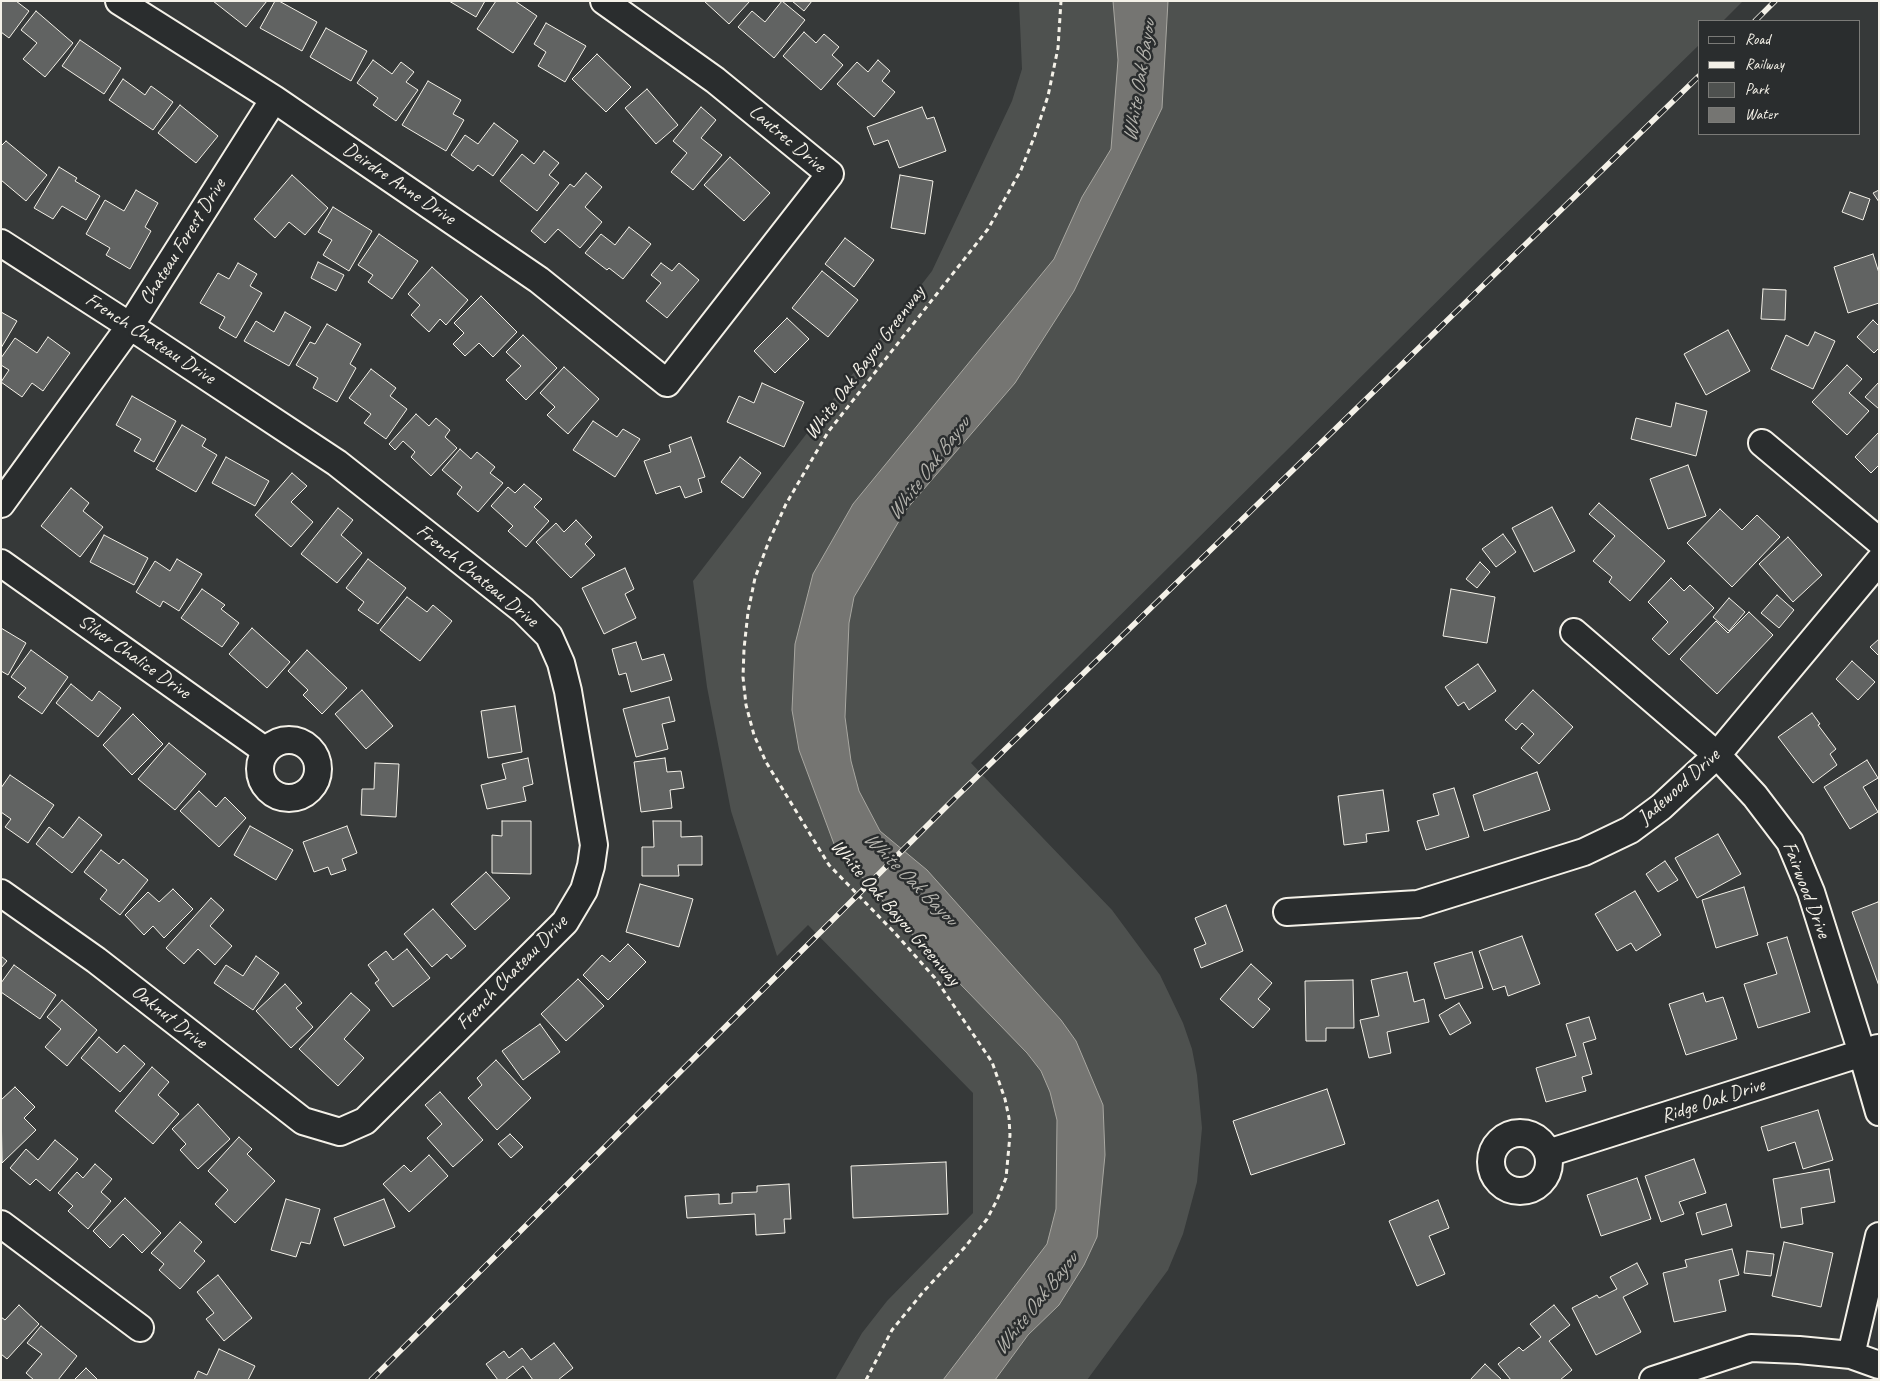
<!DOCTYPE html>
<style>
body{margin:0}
#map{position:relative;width:1880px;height:1381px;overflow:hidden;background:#363939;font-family:Caveat,sans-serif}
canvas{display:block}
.frame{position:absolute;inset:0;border:2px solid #f4f1e8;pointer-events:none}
.legend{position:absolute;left:1698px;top:20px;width:162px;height:115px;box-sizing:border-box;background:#2a2d2e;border:1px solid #7b7b78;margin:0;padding:6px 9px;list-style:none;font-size:15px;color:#f4f1e8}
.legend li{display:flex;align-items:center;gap:10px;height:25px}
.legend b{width:25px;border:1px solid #7b7b78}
</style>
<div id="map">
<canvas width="1880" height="1381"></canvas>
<div class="frame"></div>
<ul class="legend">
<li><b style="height:6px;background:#2a2d2e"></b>Road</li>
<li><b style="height:6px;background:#f4f1e8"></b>Railway</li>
<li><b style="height:14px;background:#4e514f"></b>Park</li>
<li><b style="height:14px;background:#757572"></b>Water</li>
</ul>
</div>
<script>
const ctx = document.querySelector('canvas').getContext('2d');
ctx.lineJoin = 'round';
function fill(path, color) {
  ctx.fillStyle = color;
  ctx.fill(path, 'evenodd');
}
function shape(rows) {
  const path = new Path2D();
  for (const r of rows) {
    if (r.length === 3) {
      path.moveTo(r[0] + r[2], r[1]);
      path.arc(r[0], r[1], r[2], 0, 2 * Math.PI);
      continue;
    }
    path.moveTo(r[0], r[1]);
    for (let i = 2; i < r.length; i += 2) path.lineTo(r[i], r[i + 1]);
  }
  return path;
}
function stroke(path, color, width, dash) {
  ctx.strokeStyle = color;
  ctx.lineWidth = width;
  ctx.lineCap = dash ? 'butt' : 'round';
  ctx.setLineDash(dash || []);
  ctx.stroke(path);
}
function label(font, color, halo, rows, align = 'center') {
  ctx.font = font + ' Caveat,sans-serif';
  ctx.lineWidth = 5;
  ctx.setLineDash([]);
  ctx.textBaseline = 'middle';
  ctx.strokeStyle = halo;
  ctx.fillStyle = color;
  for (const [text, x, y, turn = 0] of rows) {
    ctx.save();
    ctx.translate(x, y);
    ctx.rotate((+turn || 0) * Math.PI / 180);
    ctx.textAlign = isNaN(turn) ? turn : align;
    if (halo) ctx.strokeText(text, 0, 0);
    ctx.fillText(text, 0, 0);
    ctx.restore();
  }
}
fill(shape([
 [1019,1,1743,1,1723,21,1699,21,1699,45,1490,249,971,763,1112,910,1160,975,1183,1023,1192,1049,1197,1075,1202,1128,1197,1182,1183,1234,1168,1270,1087,1380,835,1380,862,1333,887,1301,973,1213,973,1093,808,925,777,956,731,811,707,687,693,581,932,271,1012,101,1022,69]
]), '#4e514f');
const water = shape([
 [1113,1,1168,1,1162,108,1074,291,1015,383,905,511,854,597,849,623,845,717,851,761,859,791,880,831,927,870,1061,1020,1076,1041,1103,1105,1105,1155,1097,1237,1084,1265,1059,1305,1028,1335,995,1380,943,1380,1047,1244,1056,1209,1057,1120,1050,1092,1041,1071,1027,1053,905,927,834,844,799,750,792,710,795,644,813,574,853,504,1054,259,1082,197,1111,149,1118,60,1113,1]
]);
fill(water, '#757572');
stroke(water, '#a8a7a1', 1);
const building = shape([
 [1,1,16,1,29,11,9,38,1,32,1,1],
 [213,1,267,1,246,27,213,1],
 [275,1,279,1,317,22,302,51,260,28,275,1],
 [449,1,485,1,476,17,449,1],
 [496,1,515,1,537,16,513,53,477,29,496,1],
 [704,1,750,1,729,24,704,1],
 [782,1,805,20,774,58,738,27,752,11,765,22,782,1],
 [792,1,812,1,804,11,792,1],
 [36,11,73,43,45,77,23,59,37,43,21,30,36,11],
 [546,23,586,46,565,82,538,66,546,52,534,44,546,23],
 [326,28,367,51,351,81,310,57,326,28],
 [804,32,816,43,824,34,839,47,832,55,843,65,821,90,783,56,804,32],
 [80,40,121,68,104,94,62,66,80,40],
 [597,54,631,87,606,112,572,79,597,54],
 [373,60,392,74,401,62,414,72,406,82,418,90,396,121,373,105,378,98,357,83,373,60],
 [878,60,890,71,882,81,895,92,874,117,837,84,857,62,868,72,878,60],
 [123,79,145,95,151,86,173,102,153,130,109,100,123,79],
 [428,81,461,100,453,114,464,120,446,151,402,125,428,81],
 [647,89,678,125,656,144,625,108,647,89],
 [180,105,218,136,196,163,158,133,180,105],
 [701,107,716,120,701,138,722,155,693,190,671,172,687,153,673,141,701,107],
 [922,107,927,119,934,117,946,151,899,168,888,140,874,145,867,127,922,107],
 [494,123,518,141,493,176,478,165,473,171,451,155,465,135,478,144,494,123],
 [6,141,47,175,26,201,1,180,1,146,6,141],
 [544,151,559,163,549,175,559,183,537,211,500,181,522,154,534,164,544,151],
 [730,157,770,193,744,221,704,185,730,157],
 [59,167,77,178,75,181,100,196,86,220,62,206,53,219,34,208,59,167],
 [586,173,602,187,585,207,602,222,580,248,558,229,545,243,531,231,570,184,574,187,586,173],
 [292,175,328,208,305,235,289,222,275,238,254,219,292,175],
 [900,175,933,181,925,234,891,228,900,175],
 [136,190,158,203,145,227,151,231,130,269,106,255,110,248,86,234,105,200,124,211,136,190],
 [1879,190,1879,202,1873,193,1879,190],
 [1850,192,1870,199,1863,220,1842,212,1850,192],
 [333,207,372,231,349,271,323,255,332,240,318,232,333,207],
 [629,227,651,244,623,279,609,268,607,270,585,253,601,234,615,245,629,227],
 [379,234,418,261,392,299,368,282,373,275,358,265,379,234],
 [845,238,874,260,854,287,825,264,845,238],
 [1873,254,1879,273,1879,303,1848,313,1834,267,1873,254],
 [318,262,344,275,336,291,311,278,318,262],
 [238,263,257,274,250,286,262,293,236,338,219,328,225,317,200,303,218,273,229,279,238,263],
 [661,263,672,271,679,263,699,280,667,318,646,301,661,283,651,275,661,263],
 [432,267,468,300,446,325,440,319,429,332,411,315,420,305,408,294,432,267],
 [822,271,858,300,828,337,792,308,822,271],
 [1763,289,1786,290,1785,320,1761,319,1763,289],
 [481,296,517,332,493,357,479,343,465,356,453,344,464,333,454,323,481,296],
 [1,312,17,321,1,348,1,312],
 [285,312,311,327,289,366,244,341,256,321,274,332,285,312],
 [787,318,809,339,775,373,754,351,787,318],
 [1873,320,1879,326,1879,348,1874,353,1857,337,1873,320],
 [327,324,361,344,350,364,356,368,337,402,313,388,318,378,296,365,310,342,315,344,327,324],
 [1728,330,1750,371,1706,395,1684,354,1728,330],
 [1815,332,1835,341,1813,389,1771,369,1786,335,1808,346,1815,332],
 [523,335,557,368,526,400,506,380,521,366,506,352,523,335],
 [48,337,70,353,43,391,32,383,22,397,1,382,9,370,1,365,1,358,15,338,37,353,48,337],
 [1847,365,1862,379,1849,393,1869,411,1847,435,1812,402,1847,365],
 [564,367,599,399,568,434,547,415,555,407,540,393,564,367],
 [371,369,396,388,390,396,407,409,386,439,364,423,371,414,349,398,371,369],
 [1879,382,1879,409,1865,397,1879,382],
 [762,383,804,402,784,447,727,422,739,396,754,403,762,383],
 [132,396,176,421,154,462,134,451,141,439,116,425,132,396],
 [1676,403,1707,411,1696,456,1631,439,1636,418,1671,427,1676,403],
 [416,414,429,426,436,418,450,430,445,437,457,448,431,476,411,457,415,452,403,441,395,450,389,444,416,414],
 [593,421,617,437,623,429,640,439,615,477,573,450,593,421],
 [182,425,206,439,202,446,217,455,196,492,156,469,182,425],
 [1879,432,1879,465,1871,473,1855,457,1879,432],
 [691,437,705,477,698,479,702,492,685,498,680,486,656,494,644,461,671,452,669,445,691,437],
 [460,449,471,459,477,452,495,467,490,473,503,483,478,512,457,494,462,487,442,470,460,449],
 [226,457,269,481,255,506,212,483,226,457],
 [740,457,761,473,743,498,721,482,740,457],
 [1688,465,1706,516,1668,529,1650,479,1688,465],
 [292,473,307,486,291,502,313,522,291,547,255,515,292,473],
 [524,484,542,499,534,507,549,521,526,547,508,531,513,526,491,506,508,487,515,493,524,484],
 [71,488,89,503,83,511,103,527,80,557,41,526,71,488],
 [1599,503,1665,561,1630,601,1609,582,1612,577,1593,561,1615,536,1589,514,1599,503],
 [1552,507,1575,551,1534,572,1512,528,1552,507],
 [338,508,353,520,341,535,362,553,337,583,301,554,338,508],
 [1720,509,1742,530,1757,515,1780,537,1732,587,1687,543,1720,509],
 [576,520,592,537,585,544,595,555,571,578,536,542,556,523,564,532,576,520],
 [1503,534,1516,552,1496,567,1482,549,1503,534],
 [104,535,148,558,134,585,90,562,104,535],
 [1788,537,1822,575,1793,602,1759,564,1788,537],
 [177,559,202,574,179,611,163,601,160,607,136,592,155,561,170,571,177,559],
 [368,559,406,588,378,624,358,610,364,602,346,588,368,559],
 [1480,562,1490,572,1477,588,1466,579,1480,562],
 [625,568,634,589,625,594,636,618,604,634,582,588,625,568],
 [1671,578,1684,591,1690,585,1714,608,1669,655,1652,639,1668,622,1648,602,1671,578],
 [202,589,225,605,221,609,239,623,222,647,181,618,202,589],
 [1451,589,1495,597,1487,643,1443,636,1451,589],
 [1777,595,1794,610,1779,628,1761,613,1777,595],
 [407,597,427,612,433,605,452,621,420,661,380,630,407,597],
 [1729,598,1745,612,1729,631,1713,617,1729,598],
 [1749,612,1773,635,1717,694,1680,659,1716,621,1728,633,1749,612],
 [1,628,26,643,8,675,1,671,1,628],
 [252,628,290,662,267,688,229,654,252,628],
 [1879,639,1879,656,1870,647,1879,639],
 [636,642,642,660,664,654,672,680,631,692,626,673,619,675,612,649,636,642],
 [31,650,68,677,42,714,18,697,26,688,11,677,31,650],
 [307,650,347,688,322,714,303,695,308,690,288,671,307,650],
 [1852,661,1875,682,1858,700,1836,679,1852,661],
 [1478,664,1496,691,1469,710,1464,702,1458,706,1445,687,1478,664],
 [71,684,92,701,99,691,121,708,98,737,56,703,71,684],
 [362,690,393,726,366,749,335,714,362,690],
 [1533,690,1573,727,1539,764,1521,748,1534,734,1522,723,1516,730,1505,720,1533,690],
 [669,697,675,721,662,724,668,749,636,757,623,709,669,697],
 [515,706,522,752,488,758,481,711,515,706],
 [1812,713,1820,724,1818,725,1836,749,1830,754,1837,765,1813,783,1778,737,1812,713],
 [133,714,163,744,132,775,103,745,133,714],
 [169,743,206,774,175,810,138,779,169,743],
 [528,758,533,784,523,787,526,801,487,809,481,785,506,779,502,764,528,758],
 [665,758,667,772,681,771,684,788,670,790,672,808,641,812,634,762,665,758],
 [1867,760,1878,778,1863,787,1878,812,1850,829,1824,787,1867,760],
 [375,763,399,764,396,817,361,815,362,789,374,789,375,763],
 [1537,772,1550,810,1484,831,1473,795,1537,772],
 [10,775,54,805,28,843,5,827,11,819,1,812,1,788,10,775],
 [1454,788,1469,837,1426,850,1417,821,1439,815,1433,794,1454,788],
 [1383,790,1389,831,1366,834,1367,842,1344,845,1338,796,1383,790],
 [199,791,216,807,225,797,246,818,219,847,180,811,199,791],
 [79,817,102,835,72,873,36,844,49,827,63,838,79,817],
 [502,821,531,821,531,874,492,873,492,835,502,836,502,821],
 [653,821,681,821,681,837,702,836,702,865,678,865,679,876,642,876,642,847,654,847,653,821],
 [250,826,293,850,276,880,234,855,250,826],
 [347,826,357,853,342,859,346,870,331,875,328,867,314,872,303,842,347,826],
 [1718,834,1741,874,1697,898,1675,858,1718,834],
 [101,850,119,864,123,859,148,880,120,915,100,899,107,890,84,872,101,850],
 [1665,861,1678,880,1658,892,1646,874,1665,861],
 [486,872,510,898,475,930,451,904,486,872],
 [640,884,693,899,679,947,626,932,640,884],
 [1744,887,1758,935,1716,948,1702,900,1744,887],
 [173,889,193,909,164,938,153,926,144,935,125,915,148,892,159,902,173,889],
 [1635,891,1661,935,1636,951,1631,943,1617,951,1595,914,1635,891],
 [211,898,224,910,210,926,232,946,215,965,198,949,184,964,166,948,211,898],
 [1878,902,1879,904,1879,986,1852,912,1878,902],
 [1226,905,1243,951,1201,968,1194,949,1206,944,1195,918,1226,905],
 [433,909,466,946,451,959,447,954,432,967,404,934,433,909],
 [1522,936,1540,984,1508,996,1505,986,1493,990,1479,951,1522,936],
 [1787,937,1810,1012,1758,1028,1744,984,1777,974,1767,943,1787,937],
 [628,944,646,962,608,1000,583,975,602,955,610,962,628,944],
 [407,949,430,978,393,1007,375,983,379,980,368,965,386,951,393,960,407,949],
 [1472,952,1483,988,1445,999,1434,963,1472,952],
 [1,956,7,961,1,968,1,956],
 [256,956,279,973,253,1010,214,983,226,965,243,976,256,956],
 [1251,964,1272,983,1258,999,1270,1009,1253,1028,1220,999,1251,964],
 [14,965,56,995,40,1019,1,992,1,983,14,965],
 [1407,972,1414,1002,1424,999,1429,1022,1387,1032,1391,1053,1369,1058,1360,1020,1379,1016,1371,980,1407,972],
 [578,979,604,1006,566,1041,541,1014,578,979],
 [1353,980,1354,1028,1326,1028,1326,1041,1306,1041,1305,981,1353,980],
 [285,984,302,1003,296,1008,313,1027,291,1048,256,1011,285,984],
 [351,993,370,1010,344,1039,364,1058,338,1086,299,1049,351,993],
 [1703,993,1706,1002,1723,997,1737,1039,1686,1055,1669,1004,1703,993],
 [62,1000,97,1030,67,1066,45,1047,61,1029,47,1017,62,1000],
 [1459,1003,1471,1023,1450,1035,1439,1015,1459,1003],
 [1589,1017,1596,1039,1583,1043,1592,1074,1582,1077,1586,1091,1546,1102,1536,1068,1576,1056,1566,1024,1589,1017],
 [540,1024,560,1052,523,1080,502,1051,540,1024],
 [99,1037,117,1053,124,1045,145,1064,120,1092,81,1058,99,1037],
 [496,1060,531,1098,497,1130,468,1098,482,1085,477,1078,496,1060],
 [152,1067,169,1082,158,1095,179,1114,153,1144,115,1111,152,1067],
 [15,1087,35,1107,24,1118,36,1130,2,1163,1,1100,15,1087],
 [1327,1089,1345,1144,1251,1175,1233,1121,1327,1089],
 [440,1092,483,1140,453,1167,427,1138,442,1124,425,1105,440,1092],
 [198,1104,230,1139,198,1169,180,1150,186,1144,172,1129,198,1104],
 [1818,1110,1833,1160,1803,1169,1795,1142,1768,1151,1761,1127,1818,1110],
 [510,1134,523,1147,511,1158,498,1144,510,1134],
 [239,1137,252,1149,247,1154,275,1181,235,1223,215,1204,228,1190,208,1171,239,1137],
 [55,1140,78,1159,50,1191,36,1179,30,1185,10,1168,26,1149,38,1160,55,1140],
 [429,1155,448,1176,409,1212,383,1184,404,1165,411,1172,429,1155],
 [1694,1159,1706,1193,1679,1202,1684,1214,1661,1222,1645,1176,1694,1159],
 [946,1162,948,1214,853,1218,851,1166,946,1162],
 [95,1164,112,1179,101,1192,111,1201,88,1229,68,1211,73,1206,58,1193,77,1172,83,1178,95,1164],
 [1829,1169,1835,1202,1801,1208,1803,1224,1781,1228,1773,1179,1829,1169],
 [1637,1178,1651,1219,1601,1236,1587,1195,1637,1178],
 [789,1184,791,1219,784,1219,785,1233,756,1235,755,1214,687,1218,685,1196,719,1194,719,1204,732,1203,732,1193,757,1192,757,1186,789,1184],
 [125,1198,161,1233,142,1253,123,1234,110,1248,93,1231,125,1198],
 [286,1199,320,1209,310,1244,301,1242,296,1257,271,1250,286,1199],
 [384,1199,395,1227,344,1246,334,1218,384,1199],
 [1438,1200,1449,1228,1429,1236,1445,1274,1417,1286,1389,1221,1438,1200],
 [1726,1204,1732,1226,1702,1235,1696,1213,1726,1204],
 [180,1222,202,1242,194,1251,205,1261,180,1289,159,1270,164,1264,151,1253,180,1222],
 [1784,1242,1833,1253,1821,1307,1772,1296,1784,1242],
 [1732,1249,1739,1275,1719,1280,1726,1311,1674,1322,1663,1273,1687,1267,1685,1260,1732,1249],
 [1747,1251,1774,1254,1771,1276,1744,1273,1747,1251],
 [1637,1263,1648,1284,1623,1297,1641,1332,1596,1355,1572,1308,1597,1295,1599,1298,1617,1289,1610,1277,1637,1263],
 [218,1275,252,1318,224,1341,206,1319,214,1313,197,1292,218,1275],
 [19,1305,39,1324,7,1359,1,1354,1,1317,5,1320,19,1305],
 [1554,1305,1570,1325,1549,1341,1572,1370,1560,1380,1511,1380,1498,1364,1519,1347,1523,1351,1541,1337,1530,1324,1554,1305],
 [41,1326,77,1356,58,1380,34,1380,26,1373,42,1354,27,1343,41,1326],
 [554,1343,573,1368,558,1380,533,1380,523,1366,505,1380,498,1380,486,1364,504,1351,509,1358,522,1348,531,1360,554,1343],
 [219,1349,255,1366,248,1380,194,1380,198,1371,207,1375,219,1349],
 [1485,1364,1502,1380,1470,1380,1485,1364],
 [86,1368,98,1380,74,1380,86,1368]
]);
fill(building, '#616362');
stroke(building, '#f4f1e8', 1);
const minor = shape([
 [119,1,274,99,539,280,667,383,830,174,715,80,604,1],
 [1,243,130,326,337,463,523,610,549,636,561,663,568,691,594,845,591,866,584,890,565,922,365,1121,340,1132,303,1121,96,960,1,893],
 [1762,443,1879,541],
 [1,504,130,326,274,99],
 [1,563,266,751],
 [1574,632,1717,755,1755,796,1790,842,1811,892,1862,1053,1879,1112],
 [289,769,29],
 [1287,912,1418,904,1584,852,1630,830,1661,807,1717,755,1879,561],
 [1520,1162,29],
 [1548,1153,1878,1048],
 [1,1224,140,1328],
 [1851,1355,1879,1236],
 [1653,1380,1751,1348,1799,1350,1851,1355,1879,1365]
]);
stroke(minor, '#f4f1e8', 30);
stroke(shape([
 [866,1380,892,1330,924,1291,965,1247,987,1219,997,1200,1006,1178,1010,1135,1009,1118,1005,1099,992,1062,935,978,893,931,829,865,766,762,754,735,746,705,743,677,744,649,748,612,755,578,769,541,786,504,828,432,988,229,1021,170,1035,135,1048,96,1058,48,1061,1]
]), '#f4f1e8', 3, [5, 4]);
stroke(minor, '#2a2d2e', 26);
const rail = shape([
 [1755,21,1775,1],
 [371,1380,955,798,1699,76]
]);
stroke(rail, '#f4f1e8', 5.5);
stroke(rail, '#2a2d2e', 4, [11]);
label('20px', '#f4f1e8', '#2a2d2e', [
 ["Lautrec Drive",787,139,40],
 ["Deirdre Anne Drive",399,184,34],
 ["Chateau Forest Drive",183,242,-58],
 ["French Chateau Drive",150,339,33],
 ["White Oak Bayou Greenway",865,363,-53],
 ["French Chateau Drive",477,576,39],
 ["Silver Chalice Drive",134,657,35],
 ["Jadewood Drive",1679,787,-42],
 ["Fairwood Drive",1806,890,69],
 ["White Oak Bayou Greenway",895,913,49],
 ["French Chateau Drive",512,973,-46],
 ["Oaknut Drive",169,1017,38],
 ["Ridge Oak Drive",1713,1101,-18]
]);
label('italic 21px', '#b4b3ad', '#2a2d2e', [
 ["White Oak Bayou",1140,81,-81],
 ["White Oak Bayou",929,469,-53],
 ["White Oak Bayou",910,879,45],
 ["White Oak Bayou",1036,1304,-52]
]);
</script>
